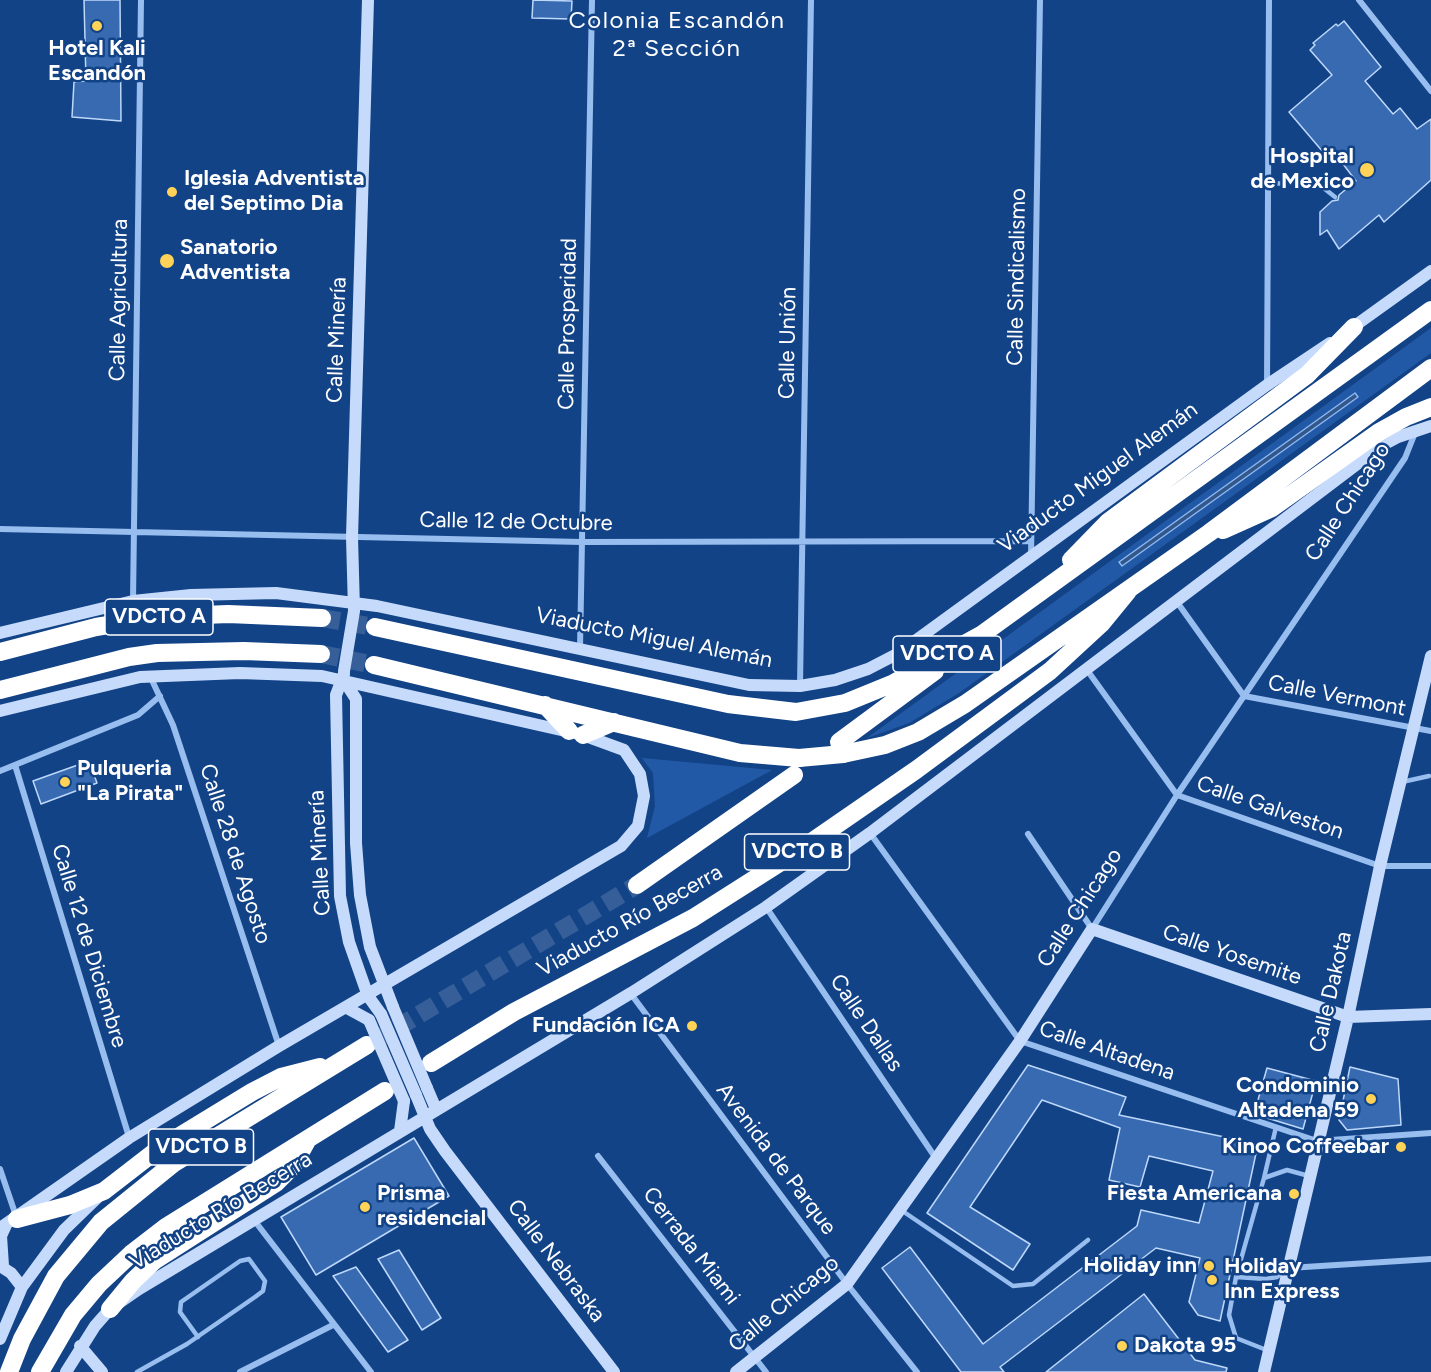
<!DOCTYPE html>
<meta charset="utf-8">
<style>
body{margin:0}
canvas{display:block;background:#134387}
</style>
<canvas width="1431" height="1372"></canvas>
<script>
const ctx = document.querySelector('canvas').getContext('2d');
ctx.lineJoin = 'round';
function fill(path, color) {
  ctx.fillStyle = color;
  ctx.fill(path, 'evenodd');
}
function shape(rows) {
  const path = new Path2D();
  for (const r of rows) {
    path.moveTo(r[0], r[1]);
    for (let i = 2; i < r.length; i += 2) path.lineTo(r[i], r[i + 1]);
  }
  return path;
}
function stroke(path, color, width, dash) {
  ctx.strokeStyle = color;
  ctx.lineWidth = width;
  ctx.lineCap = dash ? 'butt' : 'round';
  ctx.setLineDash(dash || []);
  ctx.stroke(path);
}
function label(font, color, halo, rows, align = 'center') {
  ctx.font = font + ' Figtree,sans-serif';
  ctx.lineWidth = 5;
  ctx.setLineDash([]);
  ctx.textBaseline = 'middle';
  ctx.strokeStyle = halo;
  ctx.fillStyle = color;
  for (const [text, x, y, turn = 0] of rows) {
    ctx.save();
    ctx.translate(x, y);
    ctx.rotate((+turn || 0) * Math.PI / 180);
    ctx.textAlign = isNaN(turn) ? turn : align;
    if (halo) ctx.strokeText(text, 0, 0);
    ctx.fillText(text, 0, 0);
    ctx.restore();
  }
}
fill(shape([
 [1431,328,1431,353,959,693,909,723,867,738],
 [642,758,772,770,647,838,655,806,653,773]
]), '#2259a6');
const water = shape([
 [1355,393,1358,397,1122,566,1119,562,1355,393]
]);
fill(water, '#34578a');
stroke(water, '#8ab8f3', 1.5);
const building = shape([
 [84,0,120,0,121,121,72,117,74,82,86,81,84,0],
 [533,0,572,1,571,19,532,18,533,0],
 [1344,21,1381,67,1365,81,1393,114,1400,108,1417,129,1431,119,1431,180,1384,222,1379,215,1339,249,1327,230,1320,235,1320,212,1332,201,1338,200,1339,195,1356,181,1330,147,1323,152,1289,112,1332,75,1310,50,1315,45,1313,43,1336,24,1338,26,1344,21],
 [89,761,97,783,41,804,33,781,89,761],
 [1028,1065,1126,1097,1119,1115,1258,1144,1220,1321,1198,1315,1189,1302,1200,1258,1156,1248,1000,1367,1004,1372,961,1372,882,1268,910,1247,983,1344,1137,1226,1141,1210,1199,1223,1213,1171,1149,1156,1140,1187,1109,1180,1120,1128,1042,1100,970,1207,1030,1244,1013,1270,927,1213,1028,1065],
 [1350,1067,1398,1079,1401,1125,1347,1130,1339,1120,1350,1067],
 [1267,1068,1316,1081,1303,1129,1254,1114,1267,1068],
 [414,1138,449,1196,316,1275,281,1217,414,1138],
 [399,1250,441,1318,422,1330,378,1259,399,1250],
 [356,1267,408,1340,388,1352,333,1276,356,1267],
 [1144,1294,1195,1360,1227,1368,1226,1372,1046,1372,1144,1294]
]);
fill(building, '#376ab0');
stroke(building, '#bed8fb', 1.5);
stroke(shape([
 [322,618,375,627],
 [321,654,374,665],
 [373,1042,637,885]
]), '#365f99', 18, [18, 9]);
stroke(shape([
 [1266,184,1316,182,1335,197],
 [1402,782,1429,776],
 [1276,1127,1264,1178,1287,1170,1309,1176],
 [1264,1178,1236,1277,1229,1315,1236,1338,1269,1351],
 [901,1210,1013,1286,1033,1284,1088,1240],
 [1236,1277,1266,1279,1277,1277,1285,1271],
 [137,1372,187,1344,255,1297,263,1291,265,1281,249,1259,240,1261,181,1302,180,1312,198,1337]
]), '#98bdef', 4.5);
stroke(shape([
 [1359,0,1431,91],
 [1267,385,1269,0],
 [0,529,582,542,1031,541],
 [1031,556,1040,0],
 [133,601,141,0],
 [1177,602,1244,696,1431,731],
 [580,648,592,0],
 [1087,670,1177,795,1380,866,1431,866],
 [150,676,173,725,279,1046],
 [800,685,811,0],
 [15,765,129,1137],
 [0,771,138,715,160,696],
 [870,833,1020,1041,1317,1141,1431,1133],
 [1028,834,1092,929,1177,795,1405,458,1415,433],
 [766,907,937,1160],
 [631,994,847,1284,917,1372],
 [598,1156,766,1372],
 [0,1169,17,1219],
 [254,1220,371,1372],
 [1289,1268,1431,1259],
 [240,1372,333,1325]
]), '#98bdef', 6);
stroke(shape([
 [1349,330,1431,271],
 [354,610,352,537,368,0],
 [0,633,133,601,191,595,276,593,377,606,749,685,800,686,835,680,868,669,897,654,1267,385,1330,343],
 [344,674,336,695,340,896,349,942,368,996,381,1014],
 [343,679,356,699,356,843,360,895,370,947,393,1007],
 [0,711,140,677,240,673,322,676,583,735,624,750,640,774,644,796,638,826,621,846,279,1046,129,1138,0,1228],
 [347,1008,369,1020],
 [427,1088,436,1109],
 [416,1095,430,1129,445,1151,614,1372],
 [400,1131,404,1101],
 [0,1266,11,1273,22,1287],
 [3,1266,1,1236,6,1225],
 [0,1339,22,1287,64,1230,97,1198],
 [80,1346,102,1372],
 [66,1372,95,1326,110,1309,139,1289,631,993,766,907,870,833,1381,446,1398,437,1431,426],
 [736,1372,847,1284,1020,1041,1092,929,1348,1017,1431,1014],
 [1264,1372,1348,1017,1380,866,1431,656]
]), '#c6dbfb', 12);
stroke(shape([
 [1223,530,1272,508,1379,432,1406,417,1431,407],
 [1071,560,1108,522,1307,375,1354,327],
 [375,627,728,704,796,712,845,703,894,683,981,635,1431,310],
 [0,652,96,627,157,617,228,614,322,618],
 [374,665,740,753,799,758],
 [0,690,129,657,157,653,244,651,321,654],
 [545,705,569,731],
 [583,735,614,722],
 [839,742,935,671],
 [843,754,885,745,918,732,965,704,1209,533,1431,368],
 [637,885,794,775],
 [431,1063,514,1012,693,918,800,850,916,770,1050,671,1101,624,1128,591],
 [17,1219,70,1205,104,1191,157,1150,252,1092,281,1077,320,1067],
 [110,1309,133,1281,154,1261,276,1183,293,1166,308,1139],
 [9,1372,22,1339,56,1276,101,1222,174,1163,367,1045],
 [40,1372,73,1315,99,1284,131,1254,166,1227,385,1091]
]), '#fff', 18);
stroke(shape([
 [344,671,354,611],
 [393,1007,427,1088],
 [381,1014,416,1095],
 [369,1020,404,1101]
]), '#c6dbfb', 12);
stroke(shape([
 [799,758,843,754]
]), '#fff', 18);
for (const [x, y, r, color] of [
 [97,26,6,"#ffd357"],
 [1367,170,8,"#ffd357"],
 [172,192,6,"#ffd357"],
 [167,261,8,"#ffd357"],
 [65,782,6,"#ffd357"],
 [692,1026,6,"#ffd357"],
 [1371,1099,6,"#ffd357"],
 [1401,1147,6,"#ffd357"],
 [1294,1194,6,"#ffd357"],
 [365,1207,6,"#ffd357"],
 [1209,1266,6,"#ffd357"],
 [1212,1280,6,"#ffd357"],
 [1122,1346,6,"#ffd357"]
]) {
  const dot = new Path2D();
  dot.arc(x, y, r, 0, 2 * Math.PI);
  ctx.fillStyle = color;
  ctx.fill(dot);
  stroke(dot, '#134387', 2);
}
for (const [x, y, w] of [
 [159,617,108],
 [947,654,108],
 [797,852,105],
 [201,1147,105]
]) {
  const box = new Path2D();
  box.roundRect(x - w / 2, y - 18, w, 36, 4.5);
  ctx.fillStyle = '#134387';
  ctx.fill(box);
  stroke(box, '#fff', 1.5);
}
label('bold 21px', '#fff', null, [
 ["VDCTO A",159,617],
 ["VDCTO A",947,654],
 ["VDCTO B",797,852],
 ["VDCTO B",201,1147]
]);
label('bold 22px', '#fff', '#134387', [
 ["Hotel Kali",97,49,"center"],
 ["Escandón",97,74,"center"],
 ["Hospital",1354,157],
 ["de Mexico",1354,182],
 ["Iglesia Adventista",184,179,"left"],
 ["del Septimo Dia",184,204,"left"],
 ["Sanatorio",180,248,"left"],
 ["Adventista",180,273,"left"],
 ["Pulqueria",77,769,"left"],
 ["\"La Pirata\"",77,794,"left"],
 ["Fundación ICA",680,1026],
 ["Condominio",1359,1086],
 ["Altadena 59",1359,1111],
 ["Kinoo Coffeebar",1389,1147],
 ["Prisma",377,1194,"left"],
 ["residencial",377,1219,"left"],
 ["Fiesta Americana",1282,1194],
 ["Holiday inn",1197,1266],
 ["Holiday",1224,1267,"left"],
 ["Inn Express",1224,1292,"left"],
 ["Dakota 95",1134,1346,"left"]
], 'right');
label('22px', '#fff', '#134387', [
 ["Calle Sindicalismo",1017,277,-89],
 ["Calle Agricultura",119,300,-89],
 ["Calle Prosperidad",568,324,-89],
 ["Calle Minería",337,340,-88],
 ["Calle Unión",788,343,-89],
 ["Viaducto Miguel Alemán",1098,478,-36],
 ["Calle Chicago",1348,502,-57],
 ["Calle 12 de Octubre",516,522,1],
 ["Viaducto Miguel Alemán",654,638,11],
 ["Calle Vermont",1337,696,11],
 ["Calle Galveston",1270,808,19],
 ["Calle Minería",320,853,-93],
 ["Calle 28 de Agosto",235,854,72],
 ["Calle Chicago",1080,908,-57],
 ["Viaducto Río Becerra",630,921,-29],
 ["Calle 12 de Diciembre",89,946,73],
 ["Calle Yosemite",1232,955,19],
 ["Calle Dakota",1331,992,-77],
 ["Calle Dallas",866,1023,56],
 ["Calle Altadena",1107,1051,19],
 ["Avenida de Parque",776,1159,53],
 ["Viaducto Río Becerra",221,1211,-31],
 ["Cerrada Miami",691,1246,52],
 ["Calle Nebraska",556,1261,53],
 ["Calle Chicago",784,1304,-40]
]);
ctx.letterSpacing = '1.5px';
label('24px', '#fff', '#134387', [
 ["Colonia Escandón",677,21],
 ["2ª Sección",677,49]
]);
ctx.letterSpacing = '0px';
</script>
